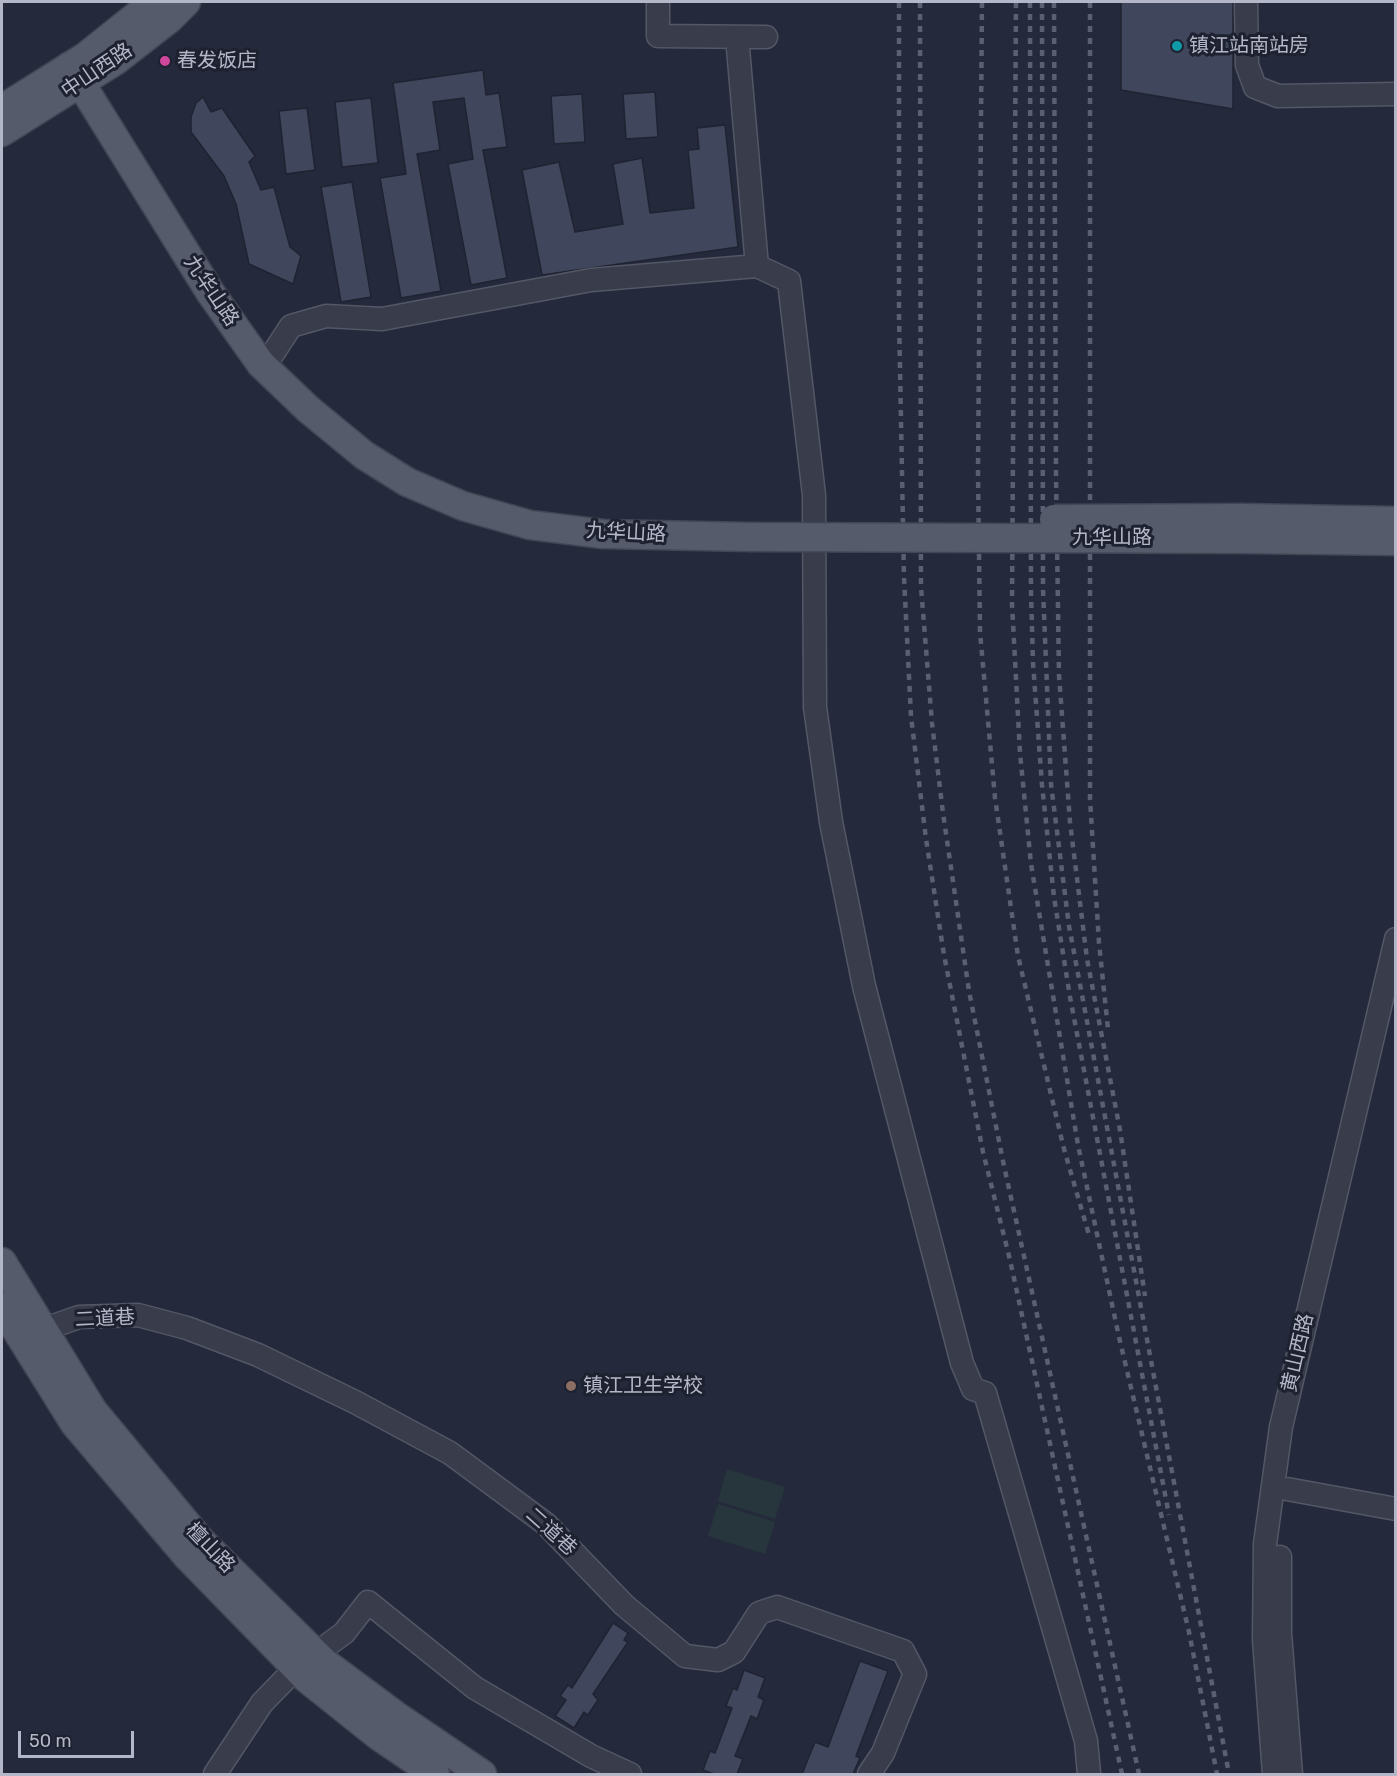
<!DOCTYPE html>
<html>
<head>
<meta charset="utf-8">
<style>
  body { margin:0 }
  #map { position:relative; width:1397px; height:1776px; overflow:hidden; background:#242a3b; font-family:Rubik,sans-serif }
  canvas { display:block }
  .frame { position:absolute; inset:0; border:3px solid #b3b7c7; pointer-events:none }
  .scale { position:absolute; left:18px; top:1731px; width:116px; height:27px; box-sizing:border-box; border:3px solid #b3b7c7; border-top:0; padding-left:8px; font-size:18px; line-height:21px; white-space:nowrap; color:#b3b7c7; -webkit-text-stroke:4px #1d2130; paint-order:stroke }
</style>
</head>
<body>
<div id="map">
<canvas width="1397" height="1776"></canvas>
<div class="frame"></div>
<div class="scale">50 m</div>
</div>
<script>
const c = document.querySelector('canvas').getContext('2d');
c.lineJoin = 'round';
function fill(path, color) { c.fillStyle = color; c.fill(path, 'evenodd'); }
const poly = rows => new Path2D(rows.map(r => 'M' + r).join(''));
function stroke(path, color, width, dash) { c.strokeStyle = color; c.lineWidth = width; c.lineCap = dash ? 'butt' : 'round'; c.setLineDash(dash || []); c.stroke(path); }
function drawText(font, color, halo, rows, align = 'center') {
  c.font = font + ' Rubik,"Noto Sans SC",sans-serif'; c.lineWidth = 6; c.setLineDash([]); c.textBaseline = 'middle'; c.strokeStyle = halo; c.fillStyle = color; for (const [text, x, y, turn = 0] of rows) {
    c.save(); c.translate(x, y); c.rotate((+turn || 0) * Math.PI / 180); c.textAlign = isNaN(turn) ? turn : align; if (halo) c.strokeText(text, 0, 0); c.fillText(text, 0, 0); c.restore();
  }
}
const green = poly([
  [727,1469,785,1487,775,1519,718,1501],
  [718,1504,775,1522,765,1554,708,1536]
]);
const building = poly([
  [1121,2,1233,2,1233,109,1121,90,1121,2],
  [483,70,486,95,499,93,507,147,483,150,507,278,471,285,448,164,473,159,464,98,433,102,440,150,417,154,441,291,401,298,380,178,406,174,393,83,483,70],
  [655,92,658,137,626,139,623,94,655,92],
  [582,94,585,142,554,144,551,96,582,94],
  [203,97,211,112,222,108,255,156,249,162,261,190,274,187,290,247,301,256,293,284,249,264,236,204,224,176,191,132,191,117,196,103,203,97],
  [371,98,378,163,342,167,335,102,371,98],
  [307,108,315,170,286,174,279,111,307,108],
  [725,125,738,247,542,275,522,170,559,162,575,232,623,224,613,164,642,158,650,213,694,208,688,150,699,149,697,128,725,125],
  [352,182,371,297,341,302,321,187,352,182],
  [613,1623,628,1633,624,1640,628,1642,593,1694,598,1700,588,1715,584,1712,574,1728,555,1716,566,1700,560,1696,568,1685,572,1688,613,1623],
  [860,1661,888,1671,856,1756,860,1758,853,1774,802,1774,815,1742,828,1747,860,1661],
  [744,1670,765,1678,758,1697,764,1700,757,1719,751,1716,735,1756,743,1759,737,1774,714,1774,703,1770,710,1751,715,1753,732,1708,726,1706,733,1688,737,1690,744,1670]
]);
const minor = poly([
  [658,2,658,36,766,37],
  [1246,2,1247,65,1255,87,1278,96,1396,94],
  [737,37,757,266],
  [272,355,291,326,326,316,382,319,591,280,757,266,789,281,814,495,815,707,831,822,864,986,962,1363,973,1389,985,1393,1086,1741,1089,1774],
  [42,1330,79,1317,138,1315,187,1328,258,1355,355,1402,450,1453,546,1524,624,1605,685,1656,718,1660,734,1652,759,1613,777,1607,903,1651,915,1674,883,1753,869,1774],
  [1287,1489,1396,1509],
  [1280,1557,1280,1633,1291,1774],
  [215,1774,262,1703,296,1668,344,1633,368,1602,475,1688,591,1756,630,1774],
  [1274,1774,1264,1639,1265,1544,1281,1427,1396,939]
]);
const major = poly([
  [70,66,210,292,261,364,308,409,364,455,407,482,463,506,530,525,603,534,750,537],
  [7,106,85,57,154,2],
  [2,132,115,61,169,19,186,2],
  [1243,518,1396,521],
  [1245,539,1396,541],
  [2,1262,93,1411,200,1540,325,1663,395,1715,482,1774],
  [2,1307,75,1424,187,1556,306,1678,380,1737,435,1774]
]);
const rail = poly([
  [899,2,899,315,904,578,911,716,926,839,944,955,983,1152,1010,1260,1122,1774],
  [920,2,921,587,932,723,943,813,969,991,1004,1166,1139,1774],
  [982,2,978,471,980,632,995,798,1018,956,1064,1149,1089,1235],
  [1016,2,1012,604,1020,753,1031,864,1078,1145,1119,1337,1189,1632,1217,1774],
  [1030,2,1031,592,1033,663,1042,785,1054,897,1070,997,1169,1515],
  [1042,2,1043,589,1051,784,1069,926,1229,1774],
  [1054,2,1056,474,1059,675,1070,822,1087,959,1120,1130,1145,1296],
  [1090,2,1090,799,1099,943,1108,1029]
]);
const majorBridge = poly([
  [1054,519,1243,518],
  [750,537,1245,539]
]);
const markers = [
  [1177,46,6,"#0f9aa8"],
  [165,61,6,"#d1479c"],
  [571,1386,6,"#8d6e63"]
];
const poiNames = [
  ["镇江站南站房",1189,46],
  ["春发饭店",177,61],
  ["镇江卫生学校",583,1386]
];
const streetNames = [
  ["中山西路",97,71,-34],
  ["九华山路",211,291,56],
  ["九华山路",626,533,3],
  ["九华山路",1112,538],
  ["二道巷",105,1319,-3],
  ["黄山西路",1298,1353,-77],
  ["二道巷",551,1532,42],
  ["檀山路",210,1548,46]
];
fill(green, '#26363c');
fill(building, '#40465b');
stroke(building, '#1f2332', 1.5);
stroke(minor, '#535766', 25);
stroke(major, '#414554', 31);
stroke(minor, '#383c4b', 22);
stroke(major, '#565b6b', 28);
stroke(rail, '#5a6072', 4.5, [6, 6]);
stroke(majorBridge, '#414554', 31, []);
stroke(majorBridge, '#565b6b', 28);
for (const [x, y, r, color] of markers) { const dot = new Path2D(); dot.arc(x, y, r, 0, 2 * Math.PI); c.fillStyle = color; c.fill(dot); stroke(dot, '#1d2130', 2); }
drawText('20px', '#b3b7c7', '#1d2130', poiNames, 'left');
drawText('20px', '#b3b7c7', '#1d2130', streetNames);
</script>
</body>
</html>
